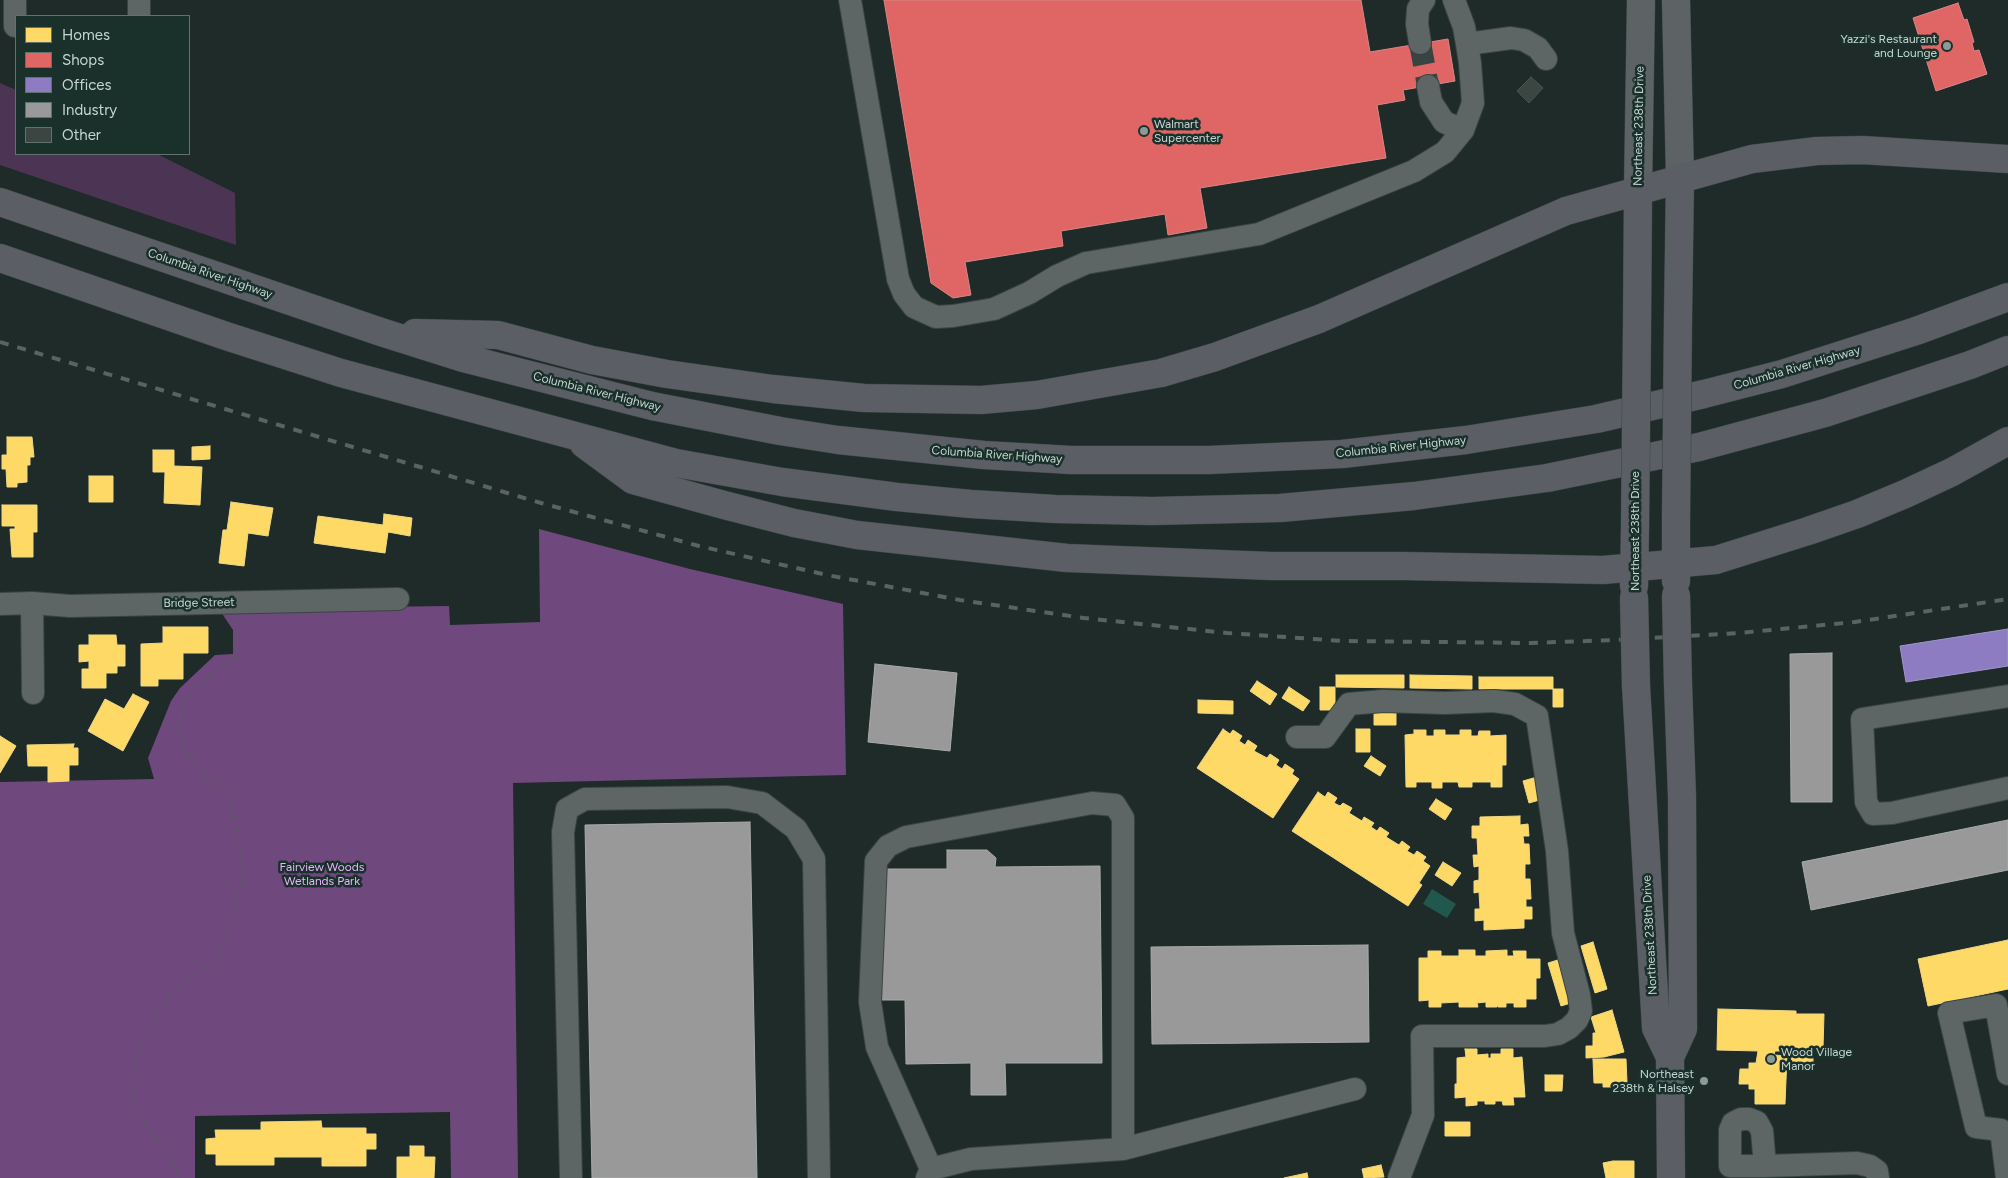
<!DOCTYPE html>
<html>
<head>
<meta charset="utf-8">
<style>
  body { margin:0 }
  #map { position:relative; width:2008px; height:1178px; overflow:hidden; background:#1e2b28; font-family:Figtree,sans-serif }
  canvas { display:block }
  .legend { position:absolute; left:15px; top:15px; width:175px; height:140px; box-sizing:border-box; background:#19302b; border:1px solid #5f726d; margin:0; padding:6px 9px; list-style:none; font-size:15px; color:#c7d5d1 }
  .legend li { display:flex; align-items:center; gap:10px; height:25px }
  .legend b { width:25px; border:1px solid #5f726d }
</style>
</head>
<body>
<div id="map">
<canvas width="2008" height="1178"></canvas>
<ul class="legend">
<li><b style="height:14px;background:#ffd966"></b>Homes</li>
<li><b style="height:14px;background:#e06666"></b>Shops</li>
<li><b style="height:14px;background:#8e7cc3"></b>Offices</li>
<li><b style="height:14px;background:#999"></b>Industry</li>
<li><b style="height:14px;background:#3b4643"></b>Other</li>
</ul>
</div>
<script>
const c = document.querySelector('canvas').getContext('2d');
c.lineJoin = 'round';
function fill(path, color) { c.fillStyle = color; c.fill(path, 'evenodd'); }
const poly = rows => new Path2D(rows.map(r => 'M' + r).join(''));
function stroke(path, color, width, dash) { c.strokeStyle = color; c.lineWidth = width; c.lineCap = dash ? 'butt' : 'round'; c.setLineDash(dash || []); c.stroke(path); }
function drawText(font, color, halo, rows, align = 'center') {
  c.font = font + ' Figtree,sans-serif'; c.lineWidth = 5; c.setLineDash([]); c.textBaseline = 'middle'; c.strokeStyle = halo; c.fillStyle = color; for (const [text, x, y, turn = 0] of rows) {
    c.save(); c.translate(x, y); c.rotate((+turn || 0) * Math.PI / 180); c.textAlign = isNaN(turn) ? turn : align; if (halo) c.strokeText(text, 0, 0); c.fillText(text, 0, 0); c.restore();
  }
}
const green = poly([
  [0,83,16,90,16,154,157,154,235,193,236,245,0,165]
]);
const forest = poly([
  [539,529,690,569,843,604,846,775,513,783,518,1178,451,1178,450,1112,195,1116,195,1178,0,1178,0,782,154,779,148,758,171,701,180,688,215,655,233,654,233,630,219,609,449,606,450,625,540,622]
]);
const water = poly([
  [1432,889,1456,904,1447,918,1423,904]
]);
const homes = poly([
  [7,437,32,437,34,457,30,457,30,465,27,465,27,482,17,483,17,487,7,487,6,469,2,469,2,455,7,455,7,437],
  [210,446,210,459,192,460,192,447,210,446],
  [153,450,174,450,174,466,202,467,200,505,164,503,165,472,153,472,153,450],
  [89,476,113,476,113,502,89,502,89,476],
  [231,502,273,508,268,536,248,533,244,566,219,563,223,530,227,530,231,502],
  [2,505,37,505,37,532,33,532,33,557,12,557,10,529,15,529,15,526,2,526,2,505],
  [384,514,412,518,410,536,388,532,385,553,314,543,318,516,383,525,384,514],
  [163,627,208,627,208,653,183,653,183,679,158,679,158,686,141,686,141,644,163,643,163,627],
  [89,635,116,635,117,645,125,645,125,666,117,666,117,673,106,673,106,688,82,688,82,669,89,669,89,661,79,662,79,645,89,645,89,635],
  [1336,675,1404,675,1404,688,1336,687,1336,675],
  [1410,675,1472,676,1472,689,1410,688,1410,675],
  [1479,677,1553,677,1553,689,1479,689,1479,677],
  [1257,681,1277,694,1270,705,1250,691,1257,681],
  [1289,687,1310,701,1303,711,1282,698,1289,687],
  [1320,687,1335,687,1335,710,1320,710,1320,687],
  [1553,689,1563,689,1563,707,1553,707,1553,689],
  [133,694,149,702,123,751,88,731,105,699,124,709,133,694],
  [1198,700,1233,701,1233,714,1198,713,1198,700],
  [1374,710,1396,710,1396,725,1374,725,1374,710],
  [1223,729,1230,734,1233,730,1242,736,1239,741,1245,745,1248,740,1257,746,1254,751,1267,758,1270,754,1279,760,1276,765,1282,769,1285,764,1294,770,1292,774,1299,779,1273,818,1197,768,1223,729],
  [1356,729,1370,729,1370,752,1356,752,1356,729],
  [1414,730,1426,730,1426,736,1434,736,1434,730,1445,730,1445,735,1460,735,1460,730,1471,730,1471,736,1478,736,1479,731,1490,731,1490,736,1506,735,1506,765,1502,765,1502,787,1491,787,1491,782,1472,782,1472,787,1459,787,1458,782,1442,782,1442,788,1432,788,1432,782,1416,782,1416,787,1406,787,1405,735,1414,734,1414,730],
  [0,736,16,746,0,773,0,736],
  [74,744,73,748,78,748,78,765,69,765,69,781,48,782,48,766,28,766,27,745,74,744],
  [1371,756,1386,766,1380,776,1364,766,1371,756],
  [1537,777,1543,799,1529,803,1523,781,1537,777],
  [1318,792,1325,797,1328,792,1337,798,1334,803,1340,806,1343,803,1352,808,1349,813,1362,821,1364,817,1374,823,1371,827,1377,831,1380,827,1389,833,1386,837,1399,845,1402,841,1410,847,1407,851,1414,855,1417,851,1426,857,1423,861,1430,866,1419,883,1422,885,1408,906,1292,831,1318,792],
  [1436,799,1452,809,1445,820,1429,809,1436,799],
  [1520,816,1520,825,1528,824,1529,836,1523,836,1524,844,1529,844,1530,864,1525,864,1525,879,1530,879,1531,899,1526,899,1526,907,1532,907,1532,919,1524,919,1524,928,1484,930,1484,920,1475,921,1475,909,1480,909,1479,892,1474,893,1474,881,1479,880,1479,866,1474,867,1473,855,1478,855,1477,838,1472,838,1472,826,1480,826,1480,817,1520,816],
  [1443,862,1461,873,1452,886,1435,875,1443,862],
  [2008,940,2008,989,1928,1006,1918,959,2008,940],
  [1593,942,1607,989,1595,993,1581,946,1593,942],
  [1459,950,1475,950,1475,956,1486,956,1486,951,1507,950,1507,956,1514,956,1513,951,1526,951,1526,959,1540,959,1540,978,1536,978,1536,999,1526,999,1526,1007,1514,1007,1514,1003,1506,1003,1506,1007,1498,1007,1498,1003,1497,1007,1486,1007,1486,1002,1477,1003,1478,1007,1459,1007,1459,1002,1441,1003,1441,1007,1429,1007,1429,1000,1419,1001,1419,958,1428,958,1428,951,1441,951,1441,956,1459,956,1459,950],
  [1561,959,1574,1002,1561,1006,1548,963,1561,959],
  [1718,1009,1796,1011,1796,1014,1824,1014,1823,1049,1795,1048,1794,1051,1775,1051,1774,1055,1787,1056,1785,1104,1755,1104,1755,1089,1749,1089,1749,1084,1739,1084,1740,1069,1749,1069,1749,1063,1756,1063,1758,1051,1717,1050,1718,1009],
  [1612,1010,1624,1052,1604,1057,1586,1058,1586,1046,1593,1046,1593,1033,1596,1033,1591,1017,1612,1010],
  [1465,1049,1477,1049,1477,1055,1488,1054,1488,1058,1491,1058,1491,1054,1501,1054,1501,1049,1513,1049,1513,1058,1522,1057,1525,1097,1513,1097,1514,1105,1503,1105,1502,1101,1495,1101,1495,1104,1485,1104,1485,1101,1477,1101,1477,1105,1466,1106,1466,1097,1455,1098,1455,1084,1457,1084,1457,1058,1466,1057,1465,1049],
  [1791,1053,1813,1053,1813,1069,1792,1069,1791,1053],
  [1593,1059,1626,1059,1627,1082,1614,1083,1614,1087,1603,1087,1603,1083,1594,1083,1593,1059],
  [1545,1075,1563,1075,1562,1091,1545,1091,1545,1075],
  [321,1121,322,1128,366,1128,366,1134,376,1134,376,1149,366,1149,366,1166,322,1166,322,1157,274,1157,274,1165,216,1165,216,1154,206,1154,206,1139,216,1138,215,1130,261,1130,261,1122,321,1121],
  [1445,1122,1470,1122,1470,1136,1445,1136,1445,1122],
  [410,1146,424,1146,424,1157,435,1157,434,1178,397,1178,397,1157,410,1157,410,1146],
  [1613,1161,1634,1161,1634,1178,1606,1178,1603,1163,1613,1161],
  [1381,1165,1384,1177,1364,1178,1362,1169,1381,1165],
  [1307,1173,1308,1178,1284,1178,1307,1173]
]);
const shops = poly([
  [884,0,1361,0,1370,52,1448,39,1455,81,1403,90,1405,100,1377,105,1386,158,1200,188,1207,228,1168,235,1165,214,1061,231,1063,246,965,262,971,295,953,298,931,283,884,0],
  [1958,3,1964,20,1967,19,1974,42,1972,43,1974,51,1979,50,1987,74,1936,91,1913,18,1958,3]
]);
const offices = poly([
  [2008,629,2008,666,1906,682,1900,646,2008,629]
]);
const industry = poly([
  [1832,653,1832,802,1791,802,1790,654,1832,653],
  [875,664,957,673,950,751,868,742,875,664],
  [2008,820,2008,870,1811,910,1802,862,2008,820],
  [750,822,757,1178,592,1178,585,825,750,822],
  [947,850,987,850,996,858,995,867,1100,866,1102,1063,1005,1063,1006,1095,971,1095,971,1063,906,1064,905,1000,881,1000,879,869,947,869,947,850],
  [1368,945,1369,1042,1152,1044,1151,947,1368,945]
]);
const building = poly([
  [1531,77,1543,88,1529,103,1517,91,1531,77]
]);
const minorTunnel = poly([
  [1420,43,1428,86]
]);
const path = poly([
  [184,1178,180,1175,132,1100,136,1056,171,991,218,956,243,880,237,825,223,790,206,776,189,754,180,736,181,706,185,699,201,680,236,660,237,631,231,621]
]);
const minor = poly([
  [15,0,15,26],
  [139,0,139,16],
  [850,0,898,279,904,294,914,307,936,317,953,316,994,309,1029,293,1057,276,1086,263,1259,234,1414,171,1445,152,1463,130,1473,103,1470,63,1467,44,1464,27,1454,0],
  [1420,43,1417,24,1418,9,1424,0],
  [1467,44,1511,38,1524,40,1538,48,1546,59],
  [1428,86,1431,102,1444,122,1463,130],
  [32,603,33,693],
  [0,604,32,603,70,606,398,599],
  [2008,696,1862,719,1866,802,1873,814,1892,813,2008,788],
  [1297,737,1325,737,1349,704,1383,701,1445,703,1494,701,1515,704,1537,716,1557,851,1563,933,1579,995,1581,1011,1577,1020,1569,1028,1558,1034,1545,1036,1422,1036,1423,1115,1399,1178],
  [2001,1130,1976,1127,1949,1013,1996,1005,2008,1074],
  [2001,1130,2007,1178],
  [1765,1166,1762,1131,1757,1122,1749,1119,1741,1119,1733,1123,1730,1130,1730,1166,1765,1166,1857,1163,1870,1166,1877,1171,1878,1178],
  [931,1169,877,1047,870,1002,876,861,888,846,906,837,1092,803,1115,805,1123,818,1123,1149],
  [571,1178,563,832,567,809,585,799,727,797,762,803,796,829,814,859,819,1178],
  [927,1178,931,1169,971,1159,1123,1149,1355,1089]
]);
const major = poly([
  [1676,0,1680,178],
  [1638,189,1641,0]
]);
const highway = poly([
  [0,202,381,332,463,358,652,406,780,431,838,440,984,455,1071,460,1209,460,1342,454,1466,440,1596,419,1704,394,1782,374,1916,331,2008,297],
  [0,258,226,336,341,373,676,463,782,482,897,497,971,504,1055,509,1152,511,1280,508,1414,496,1547,478,1699,447,1825,413,1970,365,2008,350],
  [1678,319,1680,178],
  [1637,329,1638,189],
  [415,333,498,335,592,360,667,374,773,389,864,398,981,400,1037,395,1161,373,1215,357,1319,319,1566,211,1752,159,1817,151,1862,150,2008,159],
  [584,444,633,480,724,505,794,523,857,535,1067,558,1271,566,1404,566,1603,570,1716,560,1808,531,1857,514,1905,494,1952,472,2008,441],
  [1676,518,1676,581],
  [1634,586,1635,527],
  [1636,686,1656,1028,1670,1057],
  [1671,1178,1670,1057,1683,1029,1682,797,1678,684]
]);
const rail = poly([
  [0,342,541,503,699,546,827,575,960,600,1084,618,1227,633,1343,641,1531,643,1616,640,1739,633,1855,622,2008,599]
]);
const highwayBridge = poly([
  [1676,518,1678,319],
  [1635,527,1637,329],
  [1676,595,1678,684],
  [1634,597,1636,686]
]);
const markers = [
  [1947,46,5,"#8c9a96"],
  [1144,131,5,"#8c9a96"],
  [1771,1059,5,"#8c9a96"],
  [1704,1081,5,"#8c9a96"]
];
const poiNames = [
  ["Yazzi's Restaurant",1937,39],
  ["and Lounge",1937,53],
  ["Walmart",1154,124,"left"],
  ["Supercenter",1154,138,"left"],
  ["Wood Village",1781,1052,"left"],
  ["Manor",1781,1066,"left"],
  ["Northeast",1694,1074],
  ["238th & Halsey",1694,1088]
];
const streetNames = [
  ["Northeast 238th Drive",1639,126,-89],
  ["Columbia River Highway",210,274,19],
  ["Columbia River Highway",1797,368,-16],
  ["Columbia River Highway",597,392,14],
  ["Columbia River Highway",1401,447,-6],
  ["Columbia River Highway",997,455,4],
  ["Northeast 238th Drive",1635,531,-90],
  ["Bridge Street",199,603,-1],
  ["Northeast 238th Drive",1650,935,-93]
];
const parkNames = [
  ["Fairview Woods",322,867],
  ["Wetlands Park",322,881]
];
fill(green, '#4b3454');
fill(forest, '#6f487d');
fill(water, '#21584e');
fill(homes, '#ffd966');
stroke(homes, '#eed886', 1);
fill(shops, '#e06666');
stroke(shops, '#d88786', 1);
fill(offices, '#8e7cc3');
stroke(offices, '#9f97c7', 1);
fill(industry, '#999');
stroke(industry, '#a7abaa', 1);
fill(building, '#3b4643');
stroke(building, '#4a5552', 1);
stroke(minorTunnel, '#374441', 22, [22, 11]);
stroke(minor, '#3a4542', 24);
stroke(major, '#3a4542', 29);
stroke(highway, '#3a4542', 29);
stroke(path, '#57615e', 3, [1, 4]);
stroke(minor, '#5d6664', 22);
stroke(major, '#5d6265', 28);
stroke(highway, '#5b5e64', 28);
stroke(rail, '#5a6361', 4, [9, 9]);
stroke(highwayBridge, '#3a4542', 29, []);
stroke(highwayBridge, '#5b5e64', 28);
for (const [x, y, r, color] of markers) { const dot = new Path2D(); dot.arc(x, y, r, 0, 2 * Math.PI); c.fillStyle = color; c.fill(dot); stroke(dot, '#19302b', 2); }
drawText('12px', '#c7d5d1', '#19302b', poiNames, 'right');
drawText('12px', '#c7d5d1', '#19302b', streetNames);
drawText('12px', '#e9b4fa', '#19302b', parkNames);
</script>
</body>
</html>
